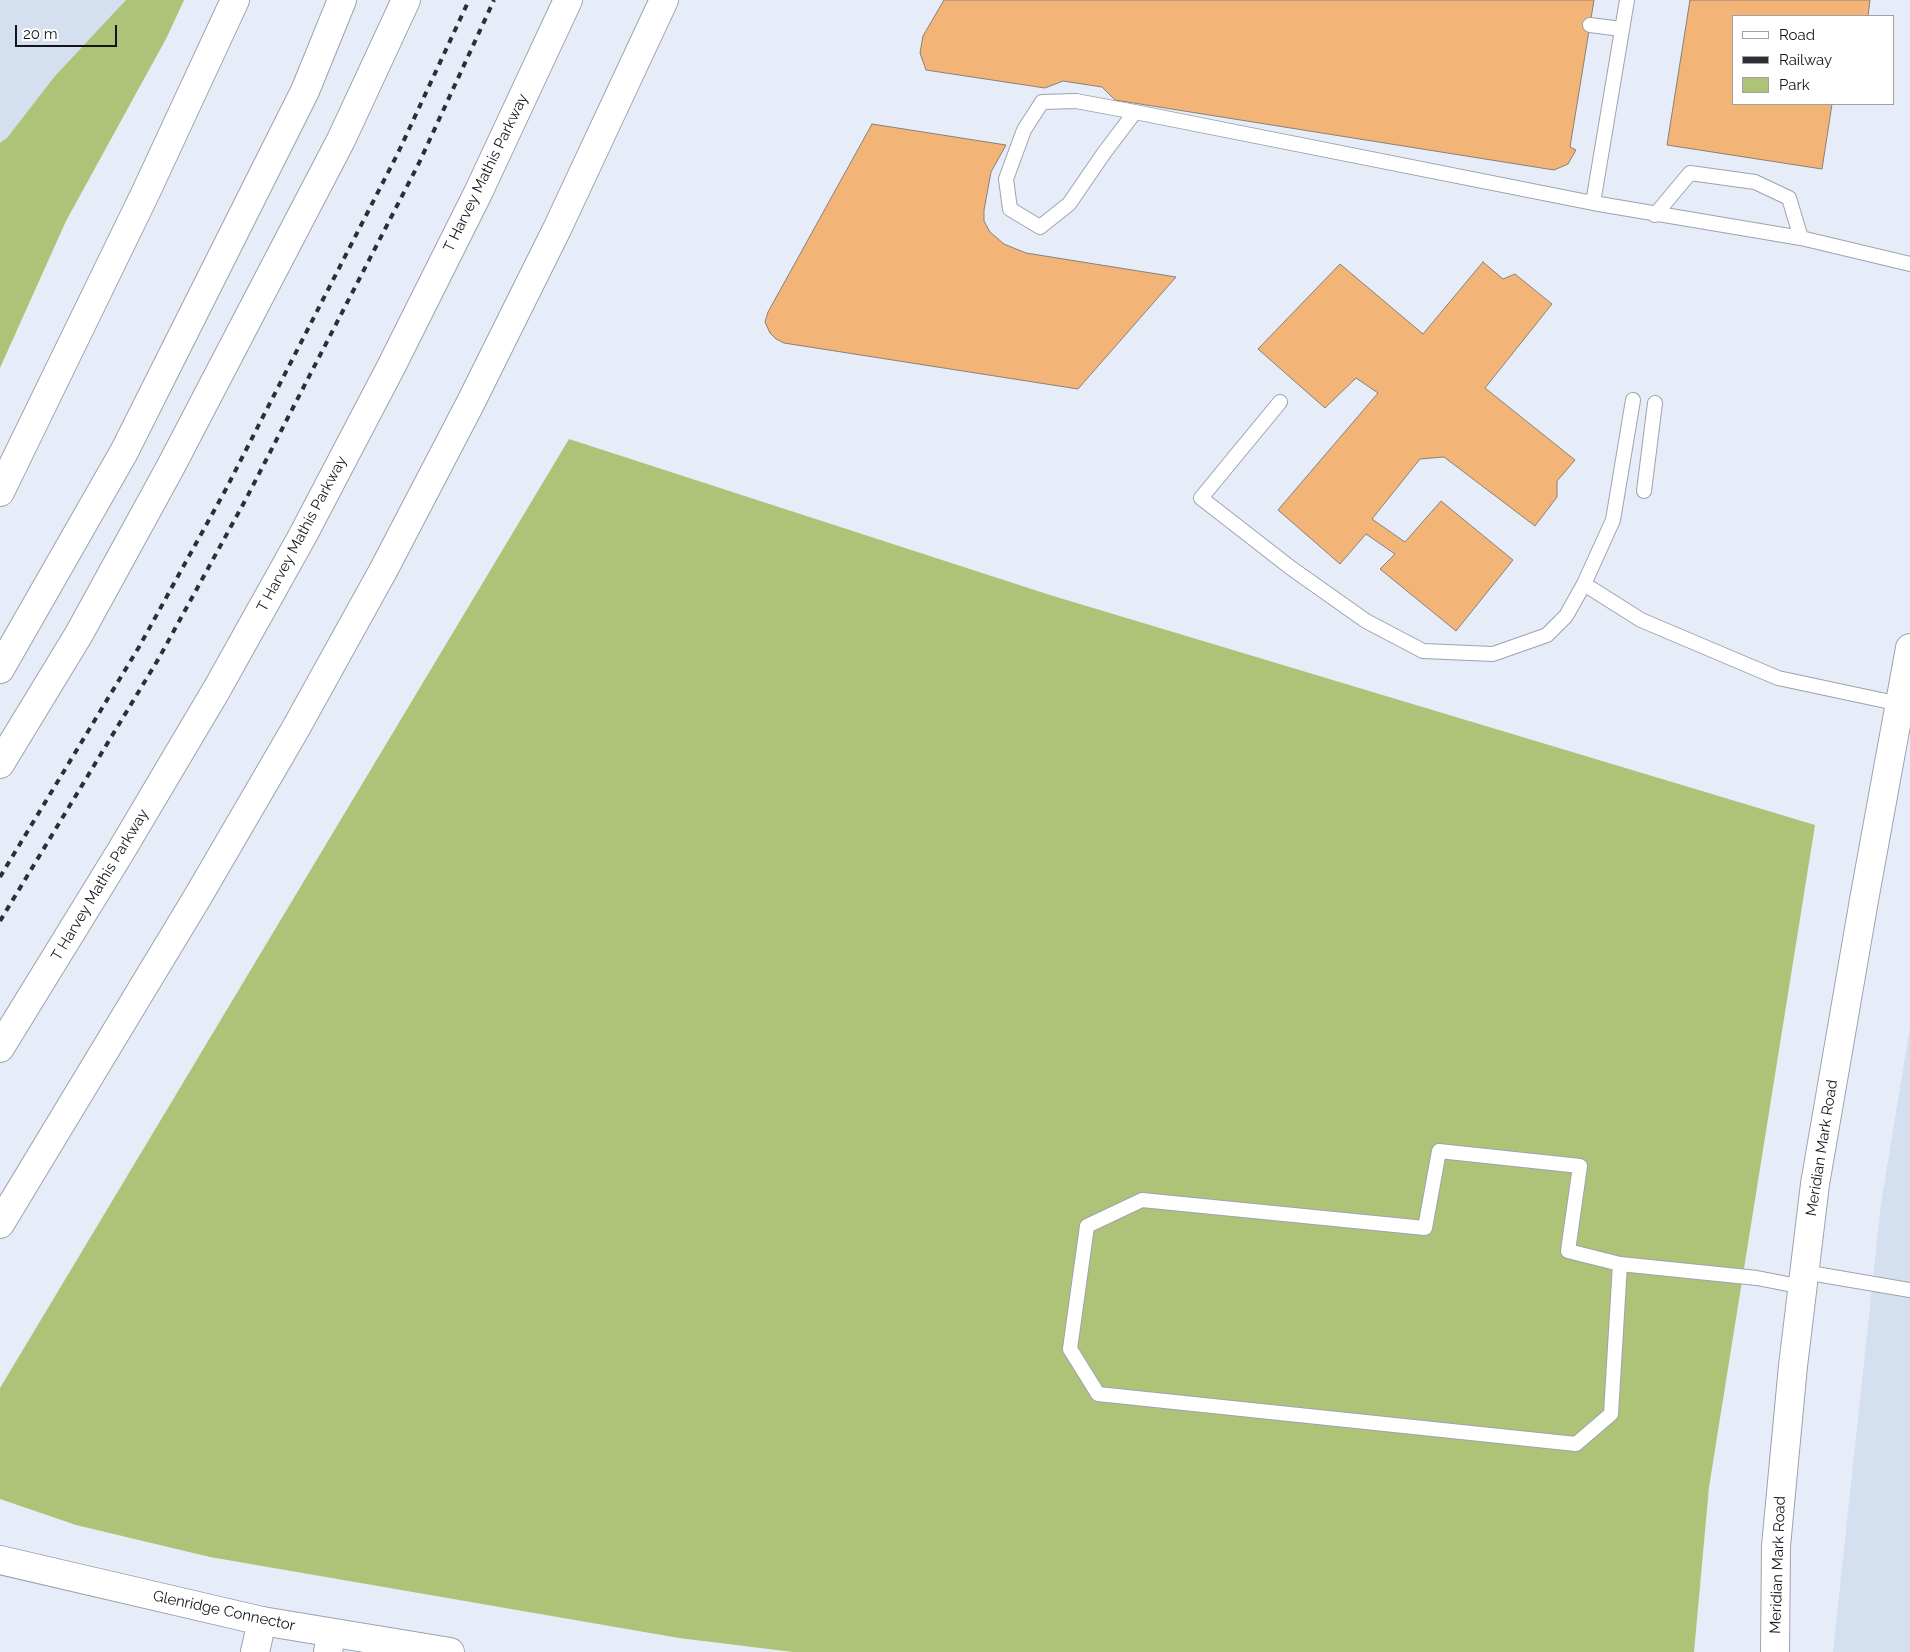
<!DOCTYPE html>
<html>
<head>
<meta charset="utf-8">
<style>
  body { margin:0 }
  #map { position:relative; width:1910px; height:1652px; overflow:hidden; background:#e6ecf8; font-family:Raleway,sans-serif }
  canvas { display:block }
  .legend { position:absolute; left:1732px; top:15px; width:162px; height:90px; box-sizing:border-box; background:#fff; border:1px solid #a1a1a3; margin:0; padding:6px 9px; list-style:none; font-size:15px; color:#131519 }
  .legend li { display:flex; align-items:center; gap:10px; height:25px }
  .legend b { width:25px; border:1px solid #a1a1a3 }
  .scale { position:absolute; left:15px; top:25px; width:102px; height:22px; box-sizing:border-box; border:2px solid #131519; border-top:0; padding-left:6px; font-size:15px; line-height:18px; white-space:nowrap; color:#131519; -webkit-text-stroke:4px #fff; paint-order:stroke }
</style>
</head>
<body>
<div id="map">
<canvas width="1910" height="1652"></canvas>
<ul class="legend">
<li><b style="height:6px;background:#fff"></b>Road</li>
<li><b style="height:6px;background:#2c2e33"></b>Railway</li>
<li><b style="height:14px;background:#afc378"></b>Park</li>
</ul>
<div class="scale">20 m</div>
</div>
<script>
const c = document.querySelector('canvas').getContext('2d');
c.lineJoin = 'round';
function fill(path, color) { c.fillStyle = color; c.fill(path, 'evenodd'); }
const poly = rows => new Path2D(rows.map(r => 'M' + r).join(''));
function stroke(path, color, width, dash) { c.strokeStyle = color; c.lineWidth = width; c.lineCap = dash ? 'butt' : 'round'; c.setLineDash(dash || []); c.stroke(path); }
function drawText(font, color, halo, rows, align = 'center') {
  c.font = font + ' Raleway,sans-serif'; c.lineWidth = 5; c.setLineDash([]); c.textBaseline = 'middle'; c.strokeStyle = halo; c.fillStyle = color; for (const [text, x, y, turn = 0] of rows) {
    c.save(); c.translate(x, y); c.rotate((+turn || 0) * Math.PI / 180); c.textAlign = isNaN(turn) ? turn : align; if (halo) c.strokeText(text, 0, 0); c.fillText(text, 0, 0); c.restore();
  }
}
const built = poly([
  [0,0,170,0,0,329],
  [1910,1027,1910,1652,1833,1652,1881,1204]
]);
const green = poly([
  [126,0,184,0,167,37,66,221,0,368,0,143,7,138,55,76],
  [569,439,1050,595,1815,825,1709,1487,1694,1652,793,1652,679,1638,210,1557,76,1525,0,1499,0,1388]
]);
const building = poly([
  [944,0,1594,0,1570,147,1576,150,1568,164,1554,170,1115,100,1102,87,1063,81,1045,88,926,70,920,53,923,36,944,0],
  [1690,0,1870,0,1868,16,1734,16,1734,104,1832,104,1822,169,1667,145,1690,0],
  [872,124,1006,145,991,172,984,210,984,221,990,232,1004,244,1026,253,1176,277,1078,389,784,343,776,339,770,333,765,322,768,312,872,124],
  [1483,262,1503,279,1515,274,1552,304,1485,388,1575,460,1557,481,1557,497,1535,526,1444,457,1420,459,1372,519,1405,542,1441,501,1513,560,1456,631,1380,569,1395,554,1366,534,1340,564,1278,510,1378,393,1356,378,1325,408,1258,349,1340,264,1423,334,1483,262]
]);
const lane = poly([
  [1590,25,1621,29],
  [1135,112,1104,153,1069,204,1040,227,1010,209,1006,179,1024,130,1042,102,1076,101,1135,112,1593,203,1801,238,1910,264],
  [1593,203,1627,0],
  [1655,215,1690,173,1755,182,1789,198,1801,238],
  [1280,402,1201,498,1291,568,1366,621,1423,651,1493,654,1547,635,1566,616,1584,584,1641,620,1778,678,1900,704],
  [1644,491,1655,403],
  [1584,584,1613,520,1633,400],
  [1620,1264,1568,1251,1580,1166,1439,1151,1425,1228,1142,1200,1087,1226,1070,1349,1098,1394,1576,1444,1611,1414,1620,1264,1757,1278,1803,1287],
  [1804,1272,1910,1290]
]);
const secondary = poly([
  [0,1560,262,1621,450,1652],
  [1775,1652,1776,1546,1793,1366,1815,1184,1864,900,1910,648]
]);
const highway = poly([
  [0,492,145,194,235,0],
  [0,669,124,452,305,91,342,0],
  [0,764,79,634,170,468,341,140,406,0],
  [0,1048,121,851,217,689,303,535,391,367,478,193,568,0],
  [0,1224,197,898,296,728,384,569,470,404,557,229,664,0],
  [255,1652,262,1621],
  [328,1652,331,1634]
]);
const rail = poly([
  [0,877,139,647,226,489,398,153,469,0],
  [0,921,159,658,246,499,419,163,494,0]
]);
const streetNames = [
  ["T Harvey Mathis Parkway",486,173,-64],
  ["T Harvey Mathis Parkway",302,534,-62],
  ["T Harvey Mathis Parkway",100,885,-59],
  ["Meridian Mark Road",1822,1148,-81],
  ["Meridian Mark Road",1778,1565,-88],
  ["Glenridge Connector",224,1611,12]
];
fill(built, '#d4dff0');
fill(green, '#afc378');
fill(building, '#f2b477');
stroke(building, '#898078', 1);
stroke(lane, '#9da3ad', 16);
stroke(secondary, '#9da3ad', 30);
stroke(highway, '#9da3ad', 30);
stroke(lane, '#fff', 14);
stroke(secondary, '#fff', 28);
stroke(highway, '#fff', 28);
stroke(rail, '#2c2e33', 4, [6, 6]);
drawText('15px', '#131519', '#fff', streetNames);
</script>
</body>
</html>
